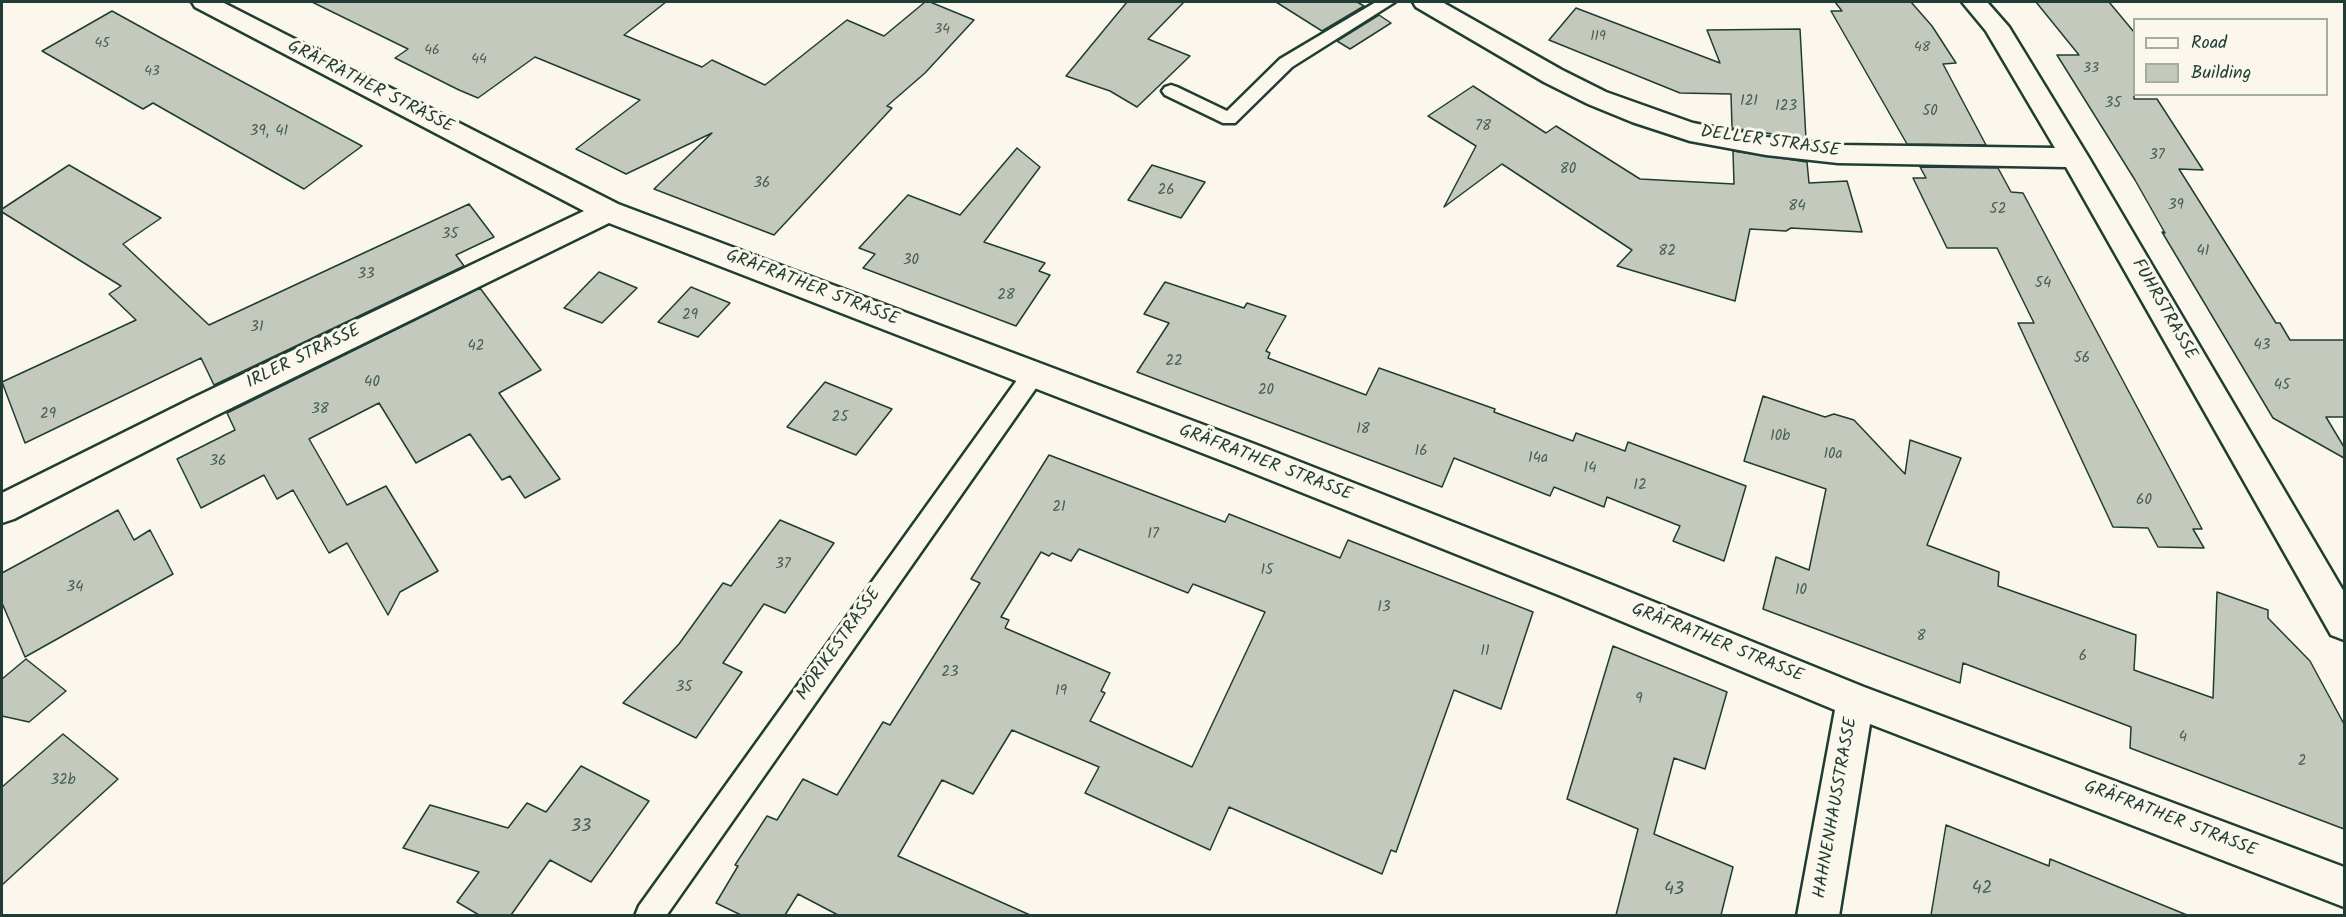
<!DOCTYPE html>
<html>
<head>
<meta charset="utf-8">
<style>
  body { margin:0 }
  #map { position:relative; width:2346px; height:917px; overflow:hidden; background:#fbf7ec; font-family:Kalam,sans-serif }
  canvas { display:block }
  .frame { position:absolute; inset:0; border:3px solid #1f3d34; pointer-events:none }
  .legend { position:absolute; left:2133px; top:18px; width:195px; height:78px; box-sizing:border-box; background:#fbf7ec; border:2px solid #a3ada2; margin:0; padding:8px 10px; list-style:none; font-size:18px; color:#1f3d34 }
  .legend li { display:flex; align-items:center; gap:12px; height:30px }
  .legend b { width:30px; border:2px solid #a3ada2 }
</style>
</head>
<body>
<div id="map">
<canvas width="2346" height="917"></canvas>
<div class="frame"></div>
<ul class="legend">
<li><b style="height:8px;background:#fbf7ec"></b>Road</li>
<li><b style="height:16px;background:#c4c9be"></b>Building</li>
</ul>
</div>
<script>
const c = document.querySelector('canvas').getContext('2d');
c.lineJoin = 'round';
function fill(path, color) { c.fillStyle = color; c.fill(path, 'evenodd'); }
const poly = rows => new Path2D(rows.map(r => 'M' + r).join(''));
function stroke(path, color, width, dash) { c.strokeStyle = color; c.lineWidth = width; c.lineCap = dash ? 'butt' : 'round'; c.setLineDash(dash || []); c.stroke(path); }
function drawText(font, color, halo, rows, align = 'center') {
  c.font = font + ' Kalam,sans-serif'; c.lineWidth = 6; c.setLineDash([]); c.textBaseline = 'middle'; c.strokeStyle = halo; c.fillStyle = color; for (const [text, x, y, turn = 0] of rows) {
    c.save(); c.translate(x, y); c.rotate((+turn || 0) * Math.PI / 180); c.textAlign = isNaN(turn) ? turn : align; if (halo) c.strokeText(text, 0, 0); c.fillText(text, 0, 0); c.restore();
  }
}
const building = poly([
  [312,2,666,2,624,35,702,67,712,60,765,85,847,20,884,36,925,2,930,2,974,20,925,73,887,106,892,108,774,235,654,189,712,133,626,174,576,149,640,100,535,57,478,98,459,90,395,58,408,49,312,2],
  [1127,2,1184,2,1148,39,1190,56,1137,107,1110,91,1066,76,1127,2],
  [1276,2,1357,2,1364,6,1322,31,1276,2],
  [1835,2,1911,2,1932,26,1956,63,1943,64,1986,145,1907,144,1831,11,1842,11,1835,2],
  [2036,2,2109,2,2134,32,2134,99,2157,99,2203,170,2179,169,2276,323,2280,323,2290,340,2344,340,2344,417,2326,417,2344,447,2344,458,2273,418,2162,232,2165,233,2135,180,2057,55,2079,55,2036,2],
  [1576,8,1720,63,1707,30,1800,29,1806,139,1732,128,1731,94,1680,93,1549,40,1576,8],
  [112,11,161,38,362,146,304,189,153,103,143,109,42,51,112,11],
  [1379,15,1391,23,1350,49,1337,41,1379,15],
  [1473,86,1546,133,1556,126,1640,179,1734,184,1733,151,1807,162,1809,183,1847,181,1862,232,1791,228,1786,231,1750,229,1735,301,1617,266,1632,250,1502,164,1444,207,1476,146,1428,116,1473,86],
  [1017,148,1040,167,984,242,1045,263,1039,271,1050,275,1016,326,863,268,875,254,859,248,908,195,960,215,1017,148],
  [69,165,161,218,123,244,209,325,469,204,494,237,456,255,464,266,214,385,201,358,25,443,2,382,136,320,109,294,121,286,2,212,2,209,69,165],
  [1152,165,1205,182,1181,218,1128,200,1152,165],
  [1920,167,1998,168,2011,192,2023,193,2202,529,2193,529,2204,548,2158,547,2148,528,2113,527,2018,323,2034,323,1997,248,1947,248,1913,178,1926,178,1920,167],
  [599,272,637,288,602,323,564,308,599,272],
  [1165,282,1244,308,1247,303,1286,316,1266,351,1270,353,1268,358,1366,395,1379,368,1495,409,1494,412,1573,441,1576,433,1625,451,1628,442,1746,486,1724,561,1673,541,1680,526,1607,497,1604,507,1554,487,1550,496,1454,458,1442,487,1137,372,1169,323,1144,314,1165,282],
  [691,287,730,303,698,337,658,322,691,287],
  [480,288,541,370,499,393,560,479,525,498,510,476,502,480,470,434,416,463,379,403,309,439,347,505,386,486,438,571,400,592,388,615,347,543,329,553,293,490,277,499,264,475,201,508,177,459,235,430,227,413,480,288],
  [825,382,892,409,856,455,787,427,825,382],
  [1763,396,1825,417,1834,414,1854,420,1905,474,1910,440,1961,458,1927,545,1999,572,1998,586,2136,635,2134,670,2213,698,2217,592,2268,610,2268,618,2310,661,2344,724,2344,829,2130,748,2131,727,1963,663,1960,683,1763,609,1776,557,1809,570,1826,489,1744,461,1763,396],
  [1049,455,1225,522,1229,514,1340,558,1348,540,1533,612,1501,709,1454,690,1396,852,1391,850,1382,874,1229,807,1210,850,1085,793,1099,767,1012,730,973,794,942,780,898,856,1030,915,838,915,798,894,785,915,741,915,716,903,738,866,735,865,767,816,777,820,803,779,837,795,883,722,890,725,980,583,971,579,1049,455],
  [1079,549,1188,593,1193,584,1265,612,1192,767,1090,721,1105,693,1101,691,1110,673,1005,628,1009,620,1001,617,1041,552,1049,556,1052,553,1071,561,1079,549],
  [118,510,134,540,150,530,173,574,25,657,2,603,2,573,118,510],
  [780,520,834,543,785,613,764,604,723,663,742,672,696,738,623,703,679,644,723,583,731,586,780,520],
  [1613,646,1727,692,1705,769,1674,758,1654,834,1733,867,1721,915,1616,915,1638,829,1567,799,1613,646],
  [26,659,66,691,29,722,2,716,2,679,26,659],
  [63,734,118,779,2,885,2,787,63,734],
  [581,766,649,801,591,882,550,860,511,915,479,915,457,902,479,872,403,848,430,805,508,828,527,803,546,812,581,766],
  [1946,825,2049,866,2050,859,2187,915,1931,915,1946,825]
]);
const lane = poly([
  [1376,2,1395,2,1292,67,1235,123,1223,123,1165,95,1162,91,1165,87,1171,85,1177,87,1227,111,1280,59,1376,2],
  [1033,367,1041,369,1044,375,1041,381,666,916,635,916,639,906,1025,369,1033,367]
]);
const street = poly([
  [192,2,222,2,618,204,1257,445,1585,574,1864,687,2344,867,2344,907,1870,724,1839,916,1797,916,1835,710,1561,596,1233,465,609,223,215,416,14,519,2,523,2,493,193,398,584,211,195,7,192,2],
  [1413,2,1442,2,1562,70,1606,92,1693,123,1766,137,1838,145,2055,148,1986,31,1962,2,1987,2,2009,27,2089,158,2344,592,2344,640,2331,635,2066,167,1838,163,1766,155,1690,141,1632,122,1588,104,1544,82,1416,7,1413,2]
]);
const farNumbernames = [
  ["34",942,31],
  ["119",1598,38],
  ["45",102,45],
  ["48",1922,49],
  ["46",432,52],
  ["44",479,61],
  ["33",2091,70],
  ["43",152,73]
];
const numberNames = [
  ["121",1749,102],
  ["35",2113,104],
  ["123",1786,107],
  ["50",1930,112],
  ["78",1483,127],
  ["39, 41",269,132],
  ["37",2157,156],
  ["80",1568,170],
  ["36",762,184],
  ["26",1166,191],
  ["39",2176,206],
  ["84",1797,207],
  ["52",1998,210],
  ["35",450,235],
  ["82",1667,252],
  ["41",2203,252],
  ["30",911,261],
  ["33",366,275],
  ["54",2043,284],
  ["28",1006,296],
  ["29",690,316],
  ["31",257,328],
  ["43",2262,346],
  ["42",476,347],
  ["56",2082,359],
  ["22",1174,362],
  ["40",372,383],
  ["45",2282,386],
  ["20",1266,391],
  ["38",320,410],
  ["29",48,415],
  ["25",840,418],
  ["18",1363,430],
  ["10b",1780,437],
  ["16",1421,452],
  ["10a",1833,455],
  ["14a",1538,459],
  ["36",218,462],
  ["14",1590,469],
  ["12",1640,486],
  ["60",2144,501],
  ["21",1059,508],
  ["17",1153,535],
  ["37",783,565],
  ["15",1267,571],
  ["34",75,588],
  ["10",1801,591],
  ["13",1384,608],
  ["8",1921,637],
  ["11",1485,652],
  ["6",2083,657],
  ["23",950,673],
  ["35",684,688],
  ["19",1061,692],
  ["9",1639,700],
  ["4",2183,738],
  ["2",2302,762],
  ["32b",63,781]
];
const streetNames = [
  ["GRÄFRATHER STRASSE",370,88,27],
  ["DELLER STRASSE",1770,143,8],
  ["GRÄFRATHER STRASSE",812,289,21],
  ["FUHRSTRASSE",2163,310,60],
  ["IRLER STRASSE",304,358,-26],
  ["GRÄFRATHER STRASSE",1265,464,21],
  ["GRÄFRATHER STRASSE",1717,644,22],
  ["MÖRIKESTRASSE",840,645,-55],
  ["HAHNENHAUSSTRASSE",1837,808,-80],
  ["GRÄFRATHER STRASSE",2170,820,21]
];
const nearNumbernames = [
  ["33",581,828],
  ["42",1982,890],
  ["43",1674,891]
];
fill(building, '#c4c9be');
stroke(building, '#1f3d34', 1.5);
stroke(lane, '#1f3d34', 5);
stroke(street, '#1f3d34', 5);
fill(lane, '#fbf7ec');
fill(street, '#fbf7ec');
drawText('14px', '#486056', null, farNumbernames);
drawText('15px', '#486056', null, numberNames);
drawText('18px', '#1f3d34', '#fbf7ec', streetNames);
drawText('18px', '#486056', null, nearNumbernames);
</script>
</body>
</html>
